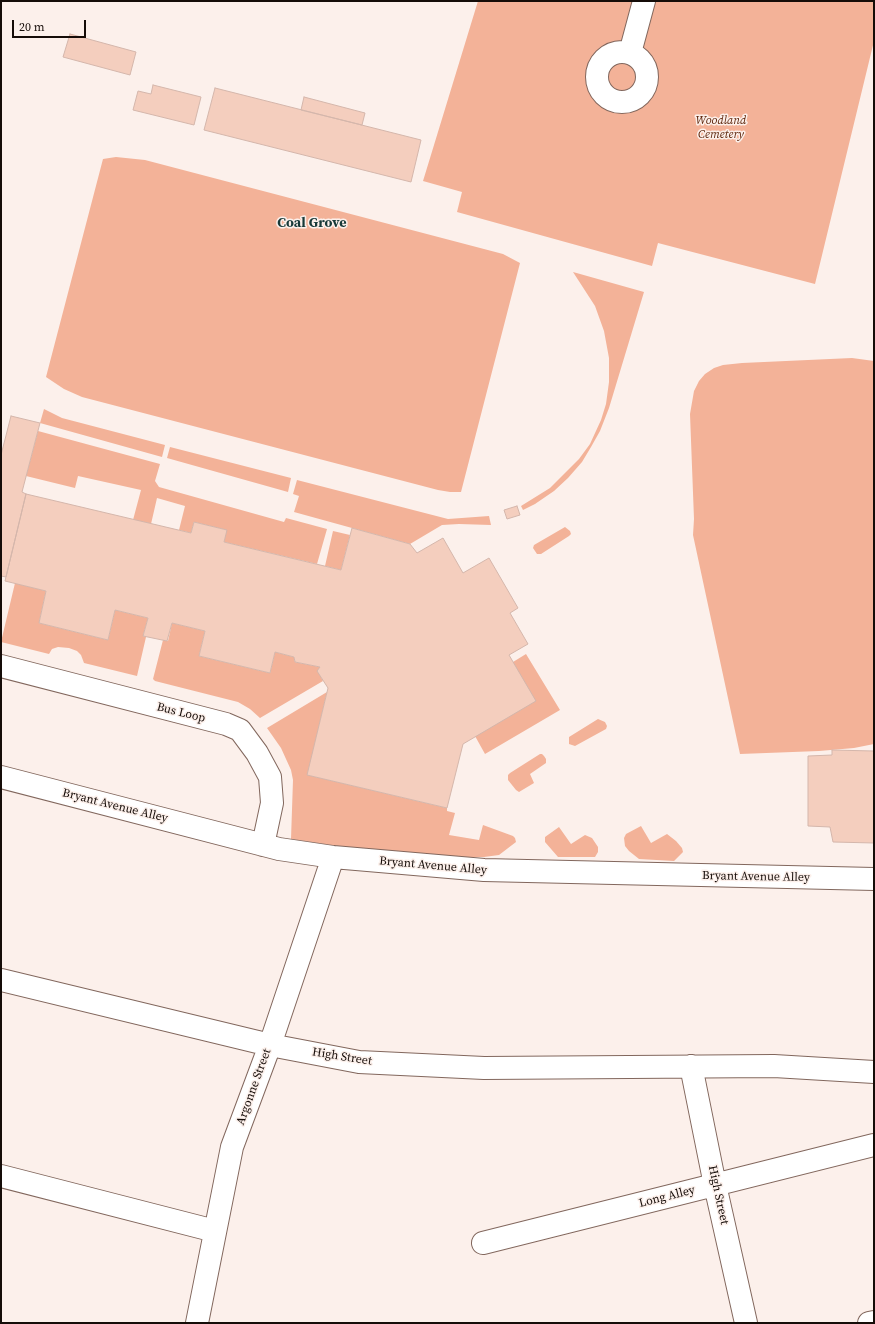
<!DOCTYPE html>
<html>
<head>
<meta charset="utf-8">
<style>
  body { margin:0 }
  #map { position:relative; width:875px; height:1324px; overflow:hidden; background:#fcf0eb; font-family:"Source Serif 4",serif }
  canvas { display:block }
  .frame { position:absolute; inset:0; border:2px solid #150c08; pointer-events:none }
  .scale { position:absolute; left:12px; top:20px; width:74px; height:18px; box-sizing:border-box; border:2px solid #150c08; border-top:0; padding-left:5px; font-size:12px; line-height:14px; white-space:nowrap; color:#150c08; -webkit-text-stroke:3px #fcf0eb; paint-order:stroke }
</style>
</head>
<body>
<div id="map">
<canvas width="875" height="1324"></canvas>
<div class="frame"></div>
<div class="scale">20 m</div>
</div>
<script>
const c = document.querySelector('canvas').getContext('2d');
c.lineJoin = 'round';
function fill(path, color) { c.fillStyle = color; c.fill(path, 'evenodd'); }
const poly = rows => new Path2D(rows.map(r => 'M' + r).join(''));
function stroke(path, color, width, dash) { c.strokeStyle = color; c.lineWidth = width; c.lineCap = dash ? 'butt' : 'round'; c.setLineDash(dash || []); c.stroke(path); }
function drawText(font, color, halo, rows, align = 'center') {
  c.font = font + ' "Source Serif 4",serif'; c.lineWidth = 3; c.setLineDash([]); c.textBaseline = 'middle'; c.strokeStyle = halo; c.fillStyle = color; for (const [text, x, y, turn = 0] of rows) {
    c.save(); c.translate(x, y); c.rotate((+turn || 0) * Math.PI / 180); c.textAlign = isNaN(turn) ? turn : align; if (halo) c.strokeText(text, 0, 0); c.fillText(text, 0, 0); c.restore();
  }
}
const green = poly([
  [478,1,874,1,874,41,815,284,658,243,652,266,457,212,462,192,423,181],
  [116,157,145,160,503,254,520,263,461,492,450,492,438,490,82,397,64,389,46,377,103,159],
  [573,272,644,292,609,408,600,431,591,447,582,462,568,478,554,491,535,504,523,510,521,506,550,488,579,459,590,444,601,420,606,404,609,382,609,358,604,331,595,306],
  [852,358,874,361,874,744,854,748,819,751,740,754,693,535,694,519,690,414,694,391,699,381,705,374,714,368,723,365,742,363],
  [44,409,62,418,165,445,162,457,40,423],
  [38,431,160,464,155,481,159,487,284,522,286,518,327,529,317,564,224,542,226,530,194,522,191,533,179,530,185,506,157,498,151,524,133,520,141,490,78,476,75,488,26,476],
  [170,447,291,478,288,492,167,458],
  [297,480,448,519,489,516,491,525,459,524,442,525,410,544,294,512,299,496,293,494],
  [565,527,570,531,571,534,569,536,541,554,537,554,533,548,534,545],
  [333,531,350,535,341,570,325,566],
  [15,583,46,591,39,623,108,640,115,610,148,618,143,636,146,637,137,676,84,663,81,655,77,651,69,648,58,647,52,649,49,654,1,642],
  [172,623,205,631,199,656,270,673,275,652,294,657,295,662,320,667,318,671,323,681,260,718,250,709,238,702,155,681,153,679,163,640,168,641],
  [526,654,560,710,485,754,475,736,513,662],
  [327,692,308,775,447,808,447,811,455,813,449,835,479,840,483,825,513,836,515,838,516,842,499,855,484,857,468,857,417,855,344,847,291,839,293,780,291,770,281,748,267,728],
  [598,719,605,722,607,726,606,729,575,746,569,744,569,737],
  [540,754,542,754,544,756,546,759,546,763,530,774,534,783,519,792,516,790,508,780,508,775,510,773],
  [641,826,651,843,667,834,676,841,682,848,683,852,674,861,639,859,629,851,625,846,624,838,626,834],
  [559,827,571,844,585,835,592,838,598,847,598,852,595,857,558,857,545,842,545,837]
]);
const building = poly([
  [70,34,136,52,130,75,63,57,70,34],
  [153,85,201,97,194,125,133,110,138,91,151,94,153,85],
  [215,88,421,140,411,182,204,130,215,88],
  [304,97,365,113,362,125,301,110,304,97],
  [11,416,40,423,22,492,26,494,6,577,1,576,1,455,11,416],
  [26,494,191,533,194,522,227,530,224,542,341,570,352,528,410,544,417,553,443,538,463,573,489,558,518,608,510,613,528,644,509,655,536,701,463,744,447,808,307,775,328,688,317,671,320,667,295,662,294,657,275,652,270,673,199,656,205,631,172,623,167,641,143,636,148,618,115,610,108,640,39,623,46,591,5,581,26,494],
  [517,506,520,515,507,519,504,510,517,506],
  [832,750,874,751,874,843,833,842,830,827,808,826,808,756,832,755,832,750]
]);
const minor = poly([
  '597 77a25 25 0 1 1 50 0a25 25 0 1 1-50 0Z',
  [630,53,644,1],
  [1,666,226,724,240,730,257,753,270,777,272,803,263,845],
  [1,777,279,849,333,857,484,870,874,879],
  [1,980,270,1045,359,1062,484,1068,774,1066,874,1072],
  [691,1066,715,1185,746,1323],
  [1,1176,215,1231],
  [483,1243,874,1145],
  [197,1323,232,1147,270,1045,333,857],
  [869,1323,874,1322]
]);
const parkNames = [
  ["Woodland",721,121],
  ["Cemetery",721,135]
];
const streetNames = [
  ["Bus Loop",181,713,14],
  ["Bryant Avenue Alley",115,806,14],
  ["Bryant Avenue Alley",433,866,5],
  ["Bryant Avenue Alley",756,877,1],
  ["High Street",342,1057,9],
  ["Argonne Street",254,1087,-70],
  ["High Street",718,1195,78],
  ["Long Alley",667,1197,-14]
];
const quarterNames = [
  ["Coal Grove",312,223]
];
fill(green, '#f3b298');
fill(building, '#f4cebe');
stroke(building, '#d4b6ab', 1);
stroke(minor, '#82675d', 24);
stroke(minor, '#fff', 22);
drawText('italic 12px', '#5f270d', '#fcf0eb', parkNames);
drawText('12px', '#150c08', '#fcf0eb', streetNames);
drawText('bold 14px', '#173938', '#fcf0eb', quarterNames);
</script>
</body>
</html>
